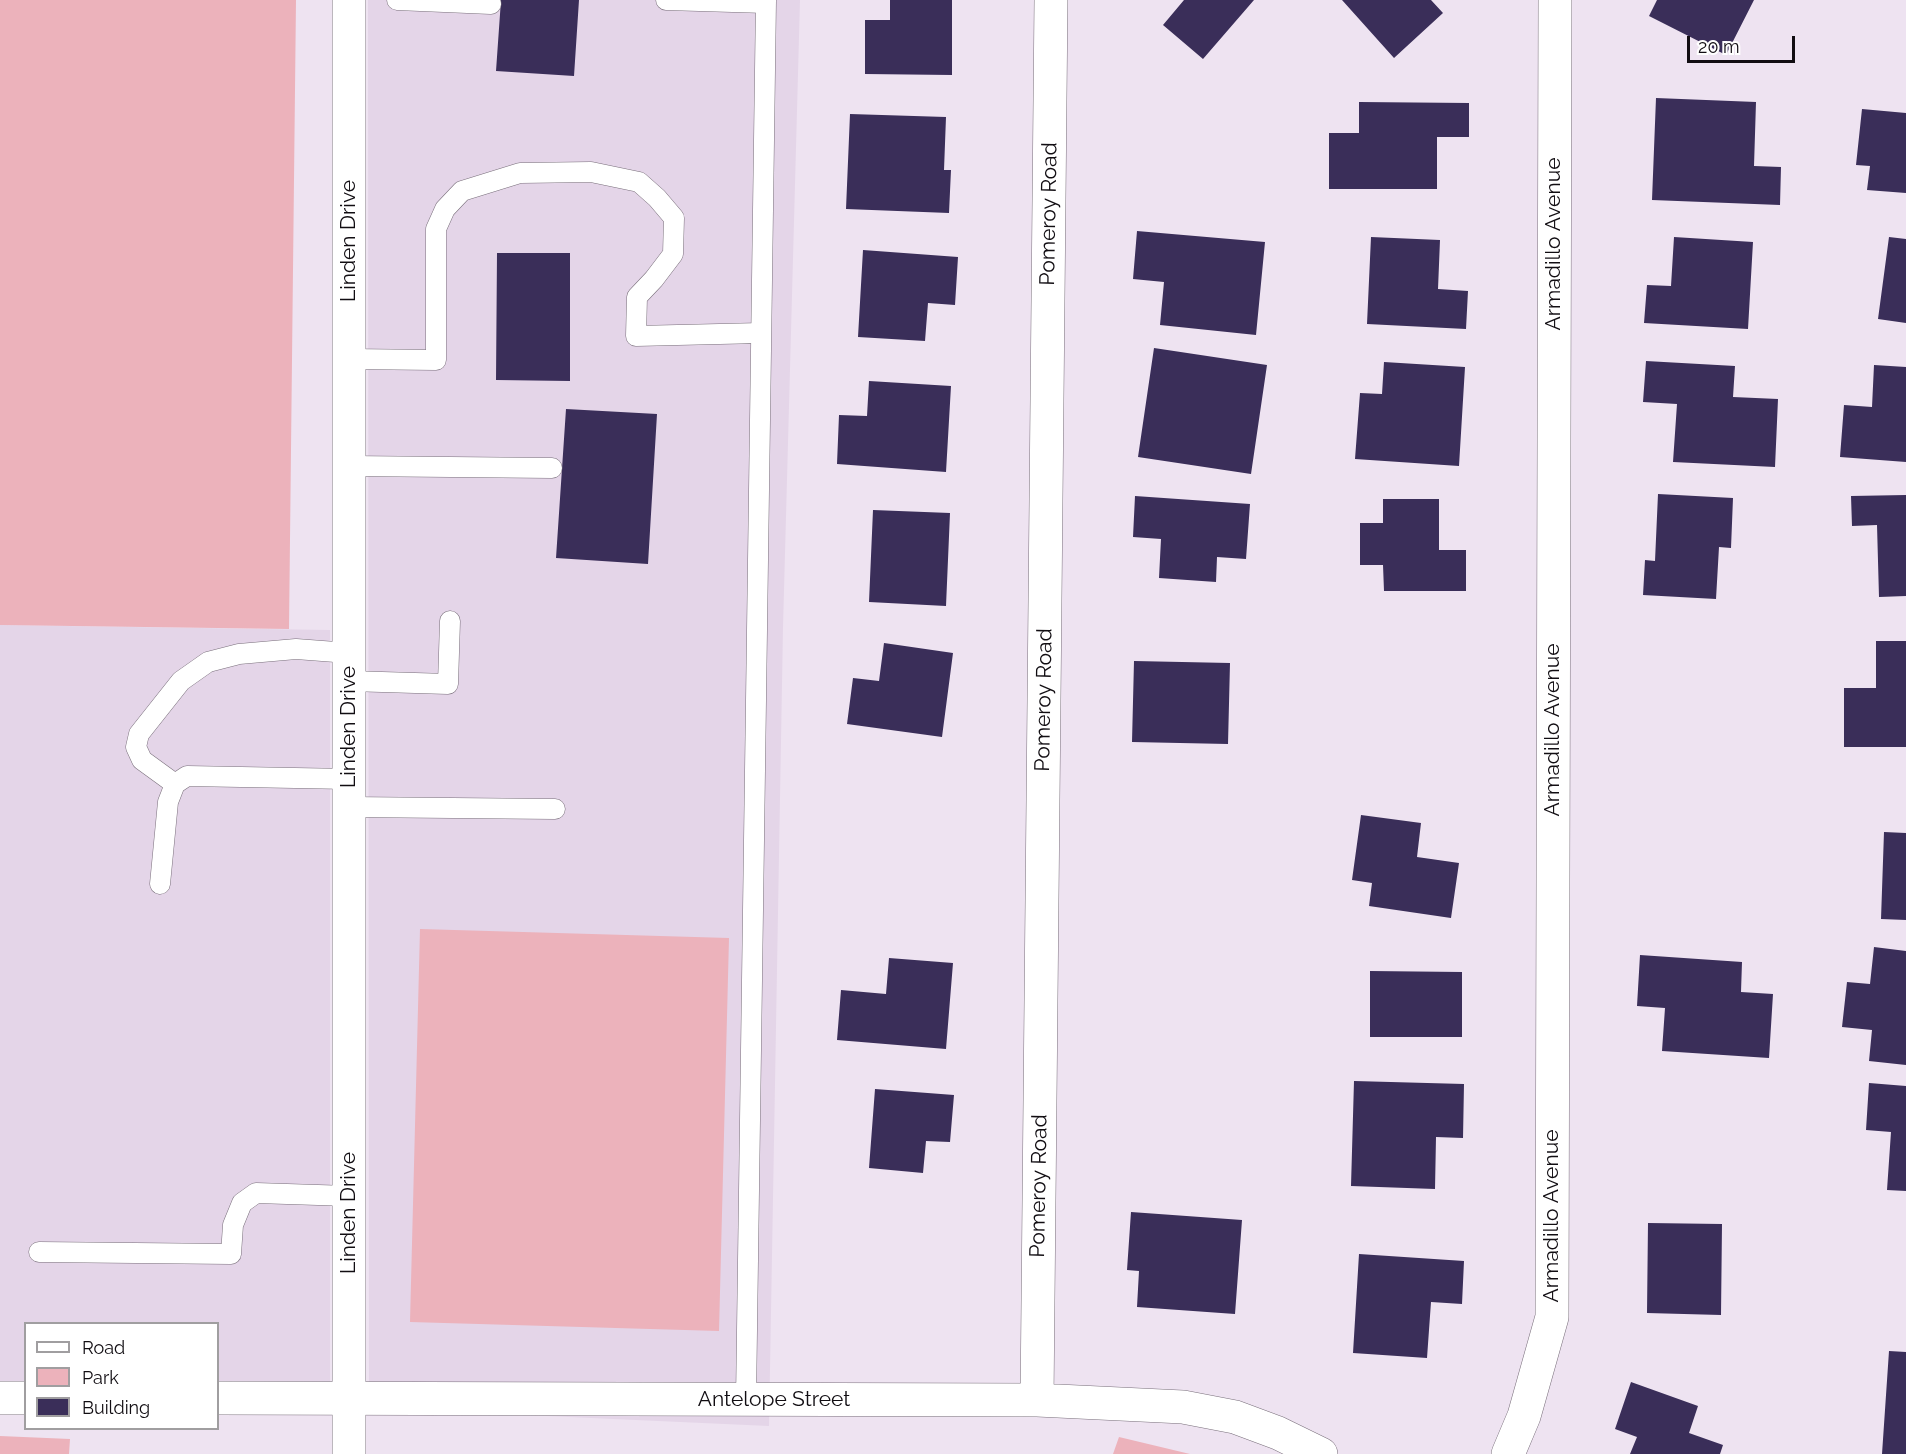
<!DOCTYPE html>
<html>
<head>
<meta charset="utf-8">
<style>
  body { margin:0 }
  #map { position:relative; width:1906px; height:1454px; overflow:hidden; background:#eee3f1; font-family:Raleway,sans-serif }
  canvas { display:block }
  .legend { position:absolute; left:24px; top:1322px; width:195px; height:108px; box-sizing:border-box; background:#fff; border:2px solid #a09ea0; margin:0; padding:8px 10px; list-style:none; font-size:18px; color:#110d12 }
  .legend li { display:flex; align-items:center; gap:12px; height:30px }
  .legend b { width:30px; border:2px solid #a09ea0 }
  .scale { position:absolute; left:1687px; top:36px; width:108px; height:27px; box-sizing:border-box; border:3px solid #110d12; border-top:0; padding-left:8px; font-size:18px; line-height:21px; white-space:nowrap; color:#110d12; -webkit-text-stroke:4px #fff; paint-order:stroke }
</style>
</head>
<body>
<div id="map">
<canvas width="1906" height="1454"></canvas>
<ul class="legend">
<li><b style="height:8px;background:#fff"></b>Road</li>
<li><b style="height:16px;background:#ecb2bb"></b>Park</li>
<li><b style="height:16px;background:#3a2e59"></b>Building</li>
</ul>
<div class="scale">20 m</div>
</div>
<script>
const c = document.querySelector('canvas').getContext('2d');
c.lineJoin = 'round';
function fill(path, color) { c.fillStyle = color; c.fill(path, 'evenodd'); }
const poly = rows => new Path2D(rows.map(r => 'M' + r).join(''));
function stroke(path, color, width, dash) { c.strokeStyle = color; c.lineWidth = width; c.lineCap = dash ? 'butt' : 'round'; c.setLineDash(dash || []); c.stroke(path); }
function drawText(font, color, halo, rows, align = 'center') {
  c.font = font + ' Raleway,sans-serif'; c.lineWidth = 6; c.setLineDash([]); c.textBaseline = 'middle'; c.strokeStyle = halo; c.fillStyle = color; for (const [text, x, y, turn = 0] of rows) {
    c.save(); c.translate(x, y); c.rotate((+turn || 0) * Math.PI / 180); c.textAlign = isNaN(turn) ? turn : align; if (halo) c.strokeText(text, 0, 0); c.fillText(text, 0, 0); c.restore();
  }
}
const built = poly([
  [368,0,800,0,783,627,769,1426,369,1408],
  [0,625,330,630,330,1407,218,1406,218,1324,26,1324,25,1404,0,1404]
]);
const green = poly([
  [0,0,296,0,289,629,0,625],
  [420,929,729,938,719,1331,410,1322],
  [0,1436,70,1439,69,1454,0,1454],
  [1119,1437,1190,1454,1113,1454]
]);
const building = poly([
  [501,0,579,0,574,76,496,71],
  [890,0,952,0,952,75,865,74,865,20,890,20],
  [1184,0,1254,0,1203,59,1163,25],
  [1342,0,1431,0,1443,13,1394,58],
  [1657,0,1754,0,1726,55,1649,16],
  [1656,98,1756,102,1754,166,1781,167,1780,205,1652,200],
  [1359,102,1469,103,1469,137,1437,137,1437,189,1329,189,1329,133,1359,133],
  [1862,109,1906,113,1906,193,1867,190,1870,166,1856,165],
  [850,114,946,117,944,170,951,170,949,213,846,209],
  [1137,231,1265,242,1256,335,1160,325,1164,282,1133,279],
  [1371,237,1440,240,1438,289,1468,291,1466,329,1367,324],
  [1674,237,1753,242,1748,329,1644,323,1647,285,1671,286],
  [1889,237,1906,239,1906,323,1878,319],
  [863,250,958,257,955,305,928,303,925,341,858,337],
  [497,253,570,253,570,381,496,380],
  [1154,348,1267,365,1251,474,1138,457],
  [1646,361,1735,366,1733,397,1778,399,1775,467,1673,462,1677,404,1643,402],
  [1384,362,1465,367,1459,466,1355,459,1360,393,1382,394],
  [1874,365,1906,367,1906,462,1840,457,1844,405,1872,407],
  [869,381,951,386,946,472,837,464,839,415,867,416],
  [566,409,657,414,648,564,556,558],
  [1658,494,1733,498,1731,548,1719,547,1716,599,1643,595,1645,560,1655,561],
  [1906,495,1906,596,1879,597,1877,525,1852,526,1851,496],
  [1135,496,1250,504,1246,559,1217,557,1216,582,1159,578,1161,539,1133,537],
  [1383,499,1439,499,1439,550,1466,550,1466,591,1384,591,1383,565,1360,565,1360,523,1383,523],
  [873,510,950,513,946,606,869,602],
  [1876,641,1906,641,1906,747,1844,747,1844,688,1876,688],
  [884,643,953,653,942,737,847,724,853,678,879,681],
  [1134,661,1230,663,1228,744,1132,742],
  [1361,815,1421,823,1417,857,1459,863,1451,918,1369,906,1372,883,1352,880],
  [1884,832,1906,833,1906,920,1881,919],
  [1874,947,1906,951,1906,1065,1869,1061,1872,1030,1842,1027,1847,982,1870,984],
  [1640,955,1742,962,1741,992,1773,994,1769,1058,1662,1051,1665,1008,1637,1006],
  [889,958,953,963,946,1049,837,1040,841,990,886,994],
  [1370,971,1462,972,1462,1037,1370,1037],
  [1354,1081,1464,1084,1463,1138,1436,1137,1435,1189,1351,1186],
  [1869,1083,1906,1086,1906,1191,1887,1190,1891,1132,1866,1130],
  [875,1089,954,1095,950,1142,926,1141,923,1173,869,1168],
  [1131,1212,1242,1220,1235,1314,1137,1307,1139,1271,1127,1270],
  [1648,1223,1722,1224,1721,1315,1647,1313],
  [1359,1254,1464,1261,1462,1304,1431,1302,1427,1358,1353,1353],
  [1889,1351,1906,1352,1906,1454,1882,1454],
  [1631,1382,1698,1406,1689,1433,1723,1445,1720,1454,1630,1454,1637,1437,1615,1429]
]);
const lane = poly([
  [397,0,491,4],
  [666,0,766,3],
  [349,359,436,360,436,229,445,209,462,191,520,173,591,172,639,182,657,198,674,218,673,254,654,279,637,297,636,336,761,333],
  [349,466,552,468],
  [349,681,448,684,450,621],
  [175,784,142,760,136,747,139,734,181,681,208,662,239,654,296,649,349,653],
  [349,807,555,809],
  [160,884,168,802,175,784,187,776,349,779],
  [39,1252,231,1254,233,1225,242,1203,256,1193,349,1196],
  [746,1400,766,0]
]);
const street = poly([
  [0,1398,26,1398],
  [218,1398,1037,1400,1183,1407,1235,1417,1278,1433,1321,1454],
  [1037,1400,1051,0],
  [1508,1454,1524,1416,1552,1317,1555,0]
]);
const secondary = poly([
  [349,0,349,1454]
]);
const streetNames = [
  ["Pomeroy Road",1049,214,-89],
  ["Linden Drive",349,241,-90],
  ["Armadillo Avenue",1554,244,-90],
  ["Pomeroy Road",1044,700,-89],
  ["Linden Drive",349,727,-90],
  ["Armadillo Avenue",1553,730,-90],
  ["Pomeroy Road",1039,1186,-89],
  ["Linden Drive",349,1213,-90],
  ["Armadillo Avenue",1552,1216,-90],
  ["Antelope Street",774,1400]
];
fill(built, '#e4d5e8');
fill(green, '#ecb2bb');
fill(building, '#3a2e59');
stroke(lane, '#796f7b', 21);
stroke(street, '#796f7b', 34);
stroke(secondary, '#796f7b', 34);
stroke(lane, '#fff', 20);
stroke(street, '#fff', 33);
stroke(secondary, '#fff', 33);
drawText('21px', '#110d12', '#fff', streetNames);
</script>
</body>
</html>
